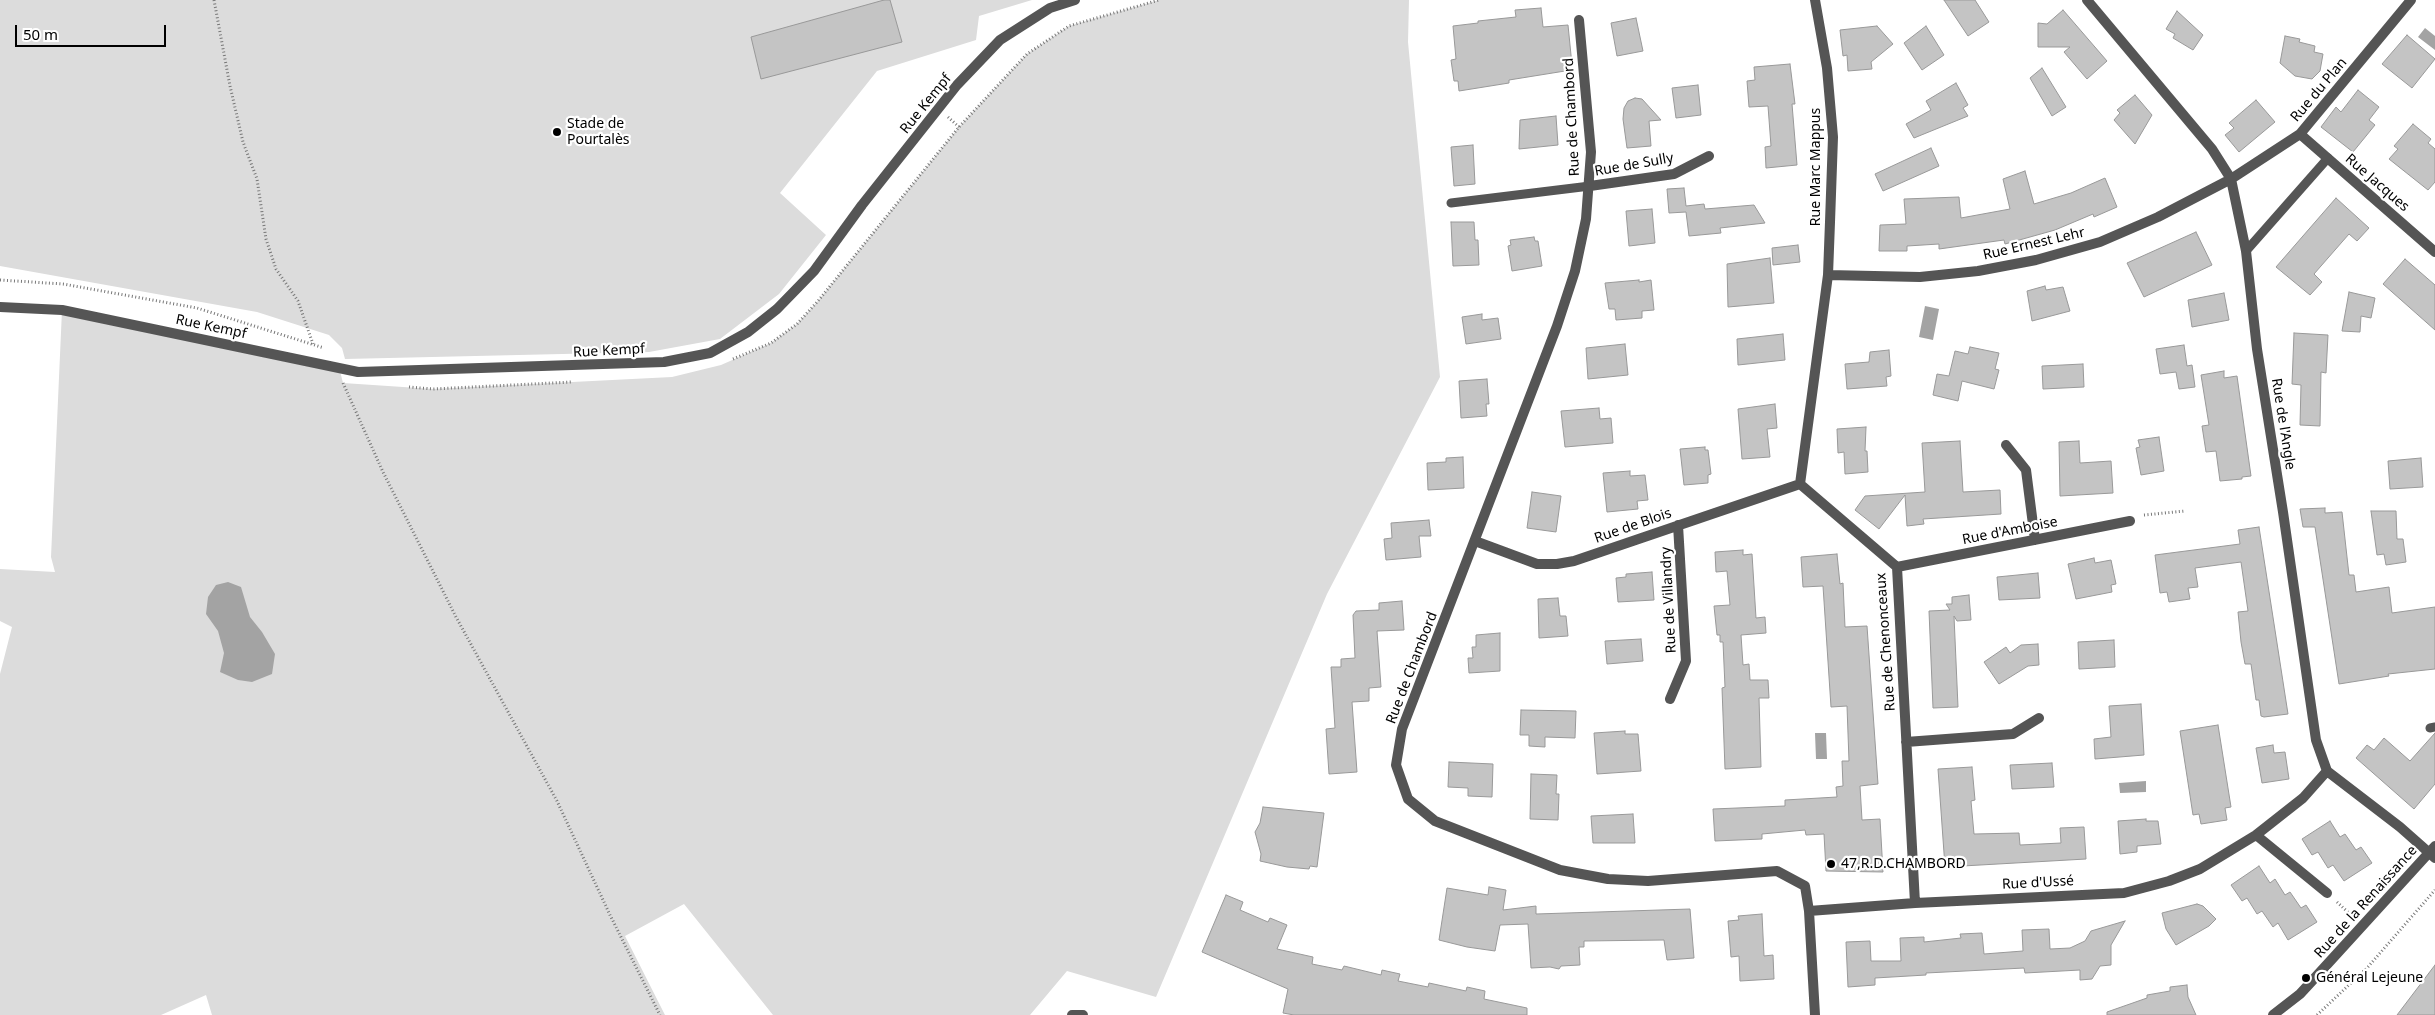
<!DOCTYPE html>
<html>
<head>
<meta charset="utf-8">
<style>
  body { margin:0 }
  #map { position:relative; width:2435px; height:1015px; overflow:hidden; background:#fff; font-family:"Noto Sans",sans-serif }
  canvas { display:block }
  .scale { position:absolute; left:15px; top:25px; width:151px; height:22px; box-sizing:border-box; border:2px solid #000; border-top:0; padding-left:6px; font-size:15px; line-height:18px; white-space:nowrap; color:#000; -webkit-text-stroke:4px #fff; paint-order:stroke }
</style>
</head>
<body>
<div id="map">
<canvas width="2435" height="1015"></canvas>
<div class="scale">50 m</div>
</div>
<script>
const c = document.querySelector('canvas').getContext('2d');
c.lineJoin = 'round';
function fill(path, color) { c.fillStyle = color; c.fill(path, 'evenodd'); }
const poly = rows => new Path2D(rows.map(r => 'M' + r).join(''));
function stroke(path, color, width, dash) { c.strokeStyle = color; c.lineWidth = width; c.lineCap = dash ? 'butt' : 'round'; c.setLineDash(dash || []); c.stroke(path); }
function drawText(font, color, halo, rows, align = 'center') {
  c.font = font + ' "Noto Sans",sans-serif'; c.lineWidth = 4.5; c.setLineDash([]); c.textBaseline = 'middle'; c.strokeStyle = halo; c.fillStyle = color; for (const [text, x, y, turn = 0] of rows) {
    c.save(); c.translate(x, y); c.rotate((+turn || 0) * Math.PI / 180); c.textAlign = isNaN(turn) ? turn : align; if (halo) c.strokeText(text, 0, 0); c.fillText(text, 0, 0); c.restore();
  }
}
const green = poly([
  [0,0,1032,0,979,16,976,40,877,71,780,193,826,235,779,294,720,339,649,352,345,359,342,348,329,335,257,312,0,266],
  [1159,0,1409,0,1408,42,1440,377,1327,594,1156,997,1067,971,1030,1015,773,1015,684,904,625,936,665,1015,212,1015,206,995,161,1015,0,1015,0,674,12,627,0,621,0,569,55,572,51,557,62,310,339,367,343,383,433,389,672,377,721,365,771,343,797,324,818,301,959,127,1027,54,1069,26]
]);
const water = poly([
  [2425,28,2435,36,2435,50,2418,37],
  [1925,306,1939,309,1933,340,1919,337],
  [228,582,241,587,250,617,262,632,275,654,272,674,252,682,238,680,220,672,224,653,218,631,206,614,208,597,216,585],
  [1815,733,1826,733,1827,759,1816,759],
  [2146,781,2146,792,2120,793,2119,783]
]);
const building = poly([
  [884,0,890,0,902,42,761,79,751,37,884,0],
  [1944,0,1975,0,1989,22,1968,36,1944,0],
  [1541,8,1543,27,1568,25,1572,65,1565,71,1509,80,1509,83,1459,91,1458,81,1454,81,1451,60,1456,59,1453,26,1478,23,1478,21,1516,17,1515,10,1541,8],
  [2063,10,2107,61,2087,79,2064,52,2070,47,2038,47,2038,23,2047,24,2063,10],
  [2177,11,2203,35,2193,50,2173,38,2175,34,2166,29,2177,11],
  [1636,18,1643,51,1617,56,1611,23,1636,18],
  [1877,26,1893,44,1871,62,1872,69,1848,71,1847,55,1843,56,1840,30,1877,26],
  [1926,26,1944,55,1922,70,1904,43,1926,26],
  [2407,35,2435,59,2412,88,2382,64,2407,35],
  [2285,36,2300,39,2299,42,2315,46,2314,52,2323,54,2320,71,2312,79,2295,76,2280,63,2285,36],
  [1790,64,1795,104,1792,104,1797,165,1766,168,1765,147,1771,146,1768,106,1749,107,1747,81,1755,80,1754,67,1790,64],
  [2042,68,2066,107,2052,116,2030,78,2042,68],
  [1956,83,1968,105,1963,108,1968,116,1914,138,1906,124,1931,110,1926,101,1956,83],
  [1698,85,1701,115,1676,118,1672,88,1698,85],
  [2358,90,2379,107,2369,120,2375,125,2353,152,2321,127,2336,107,2341,112,2358,90],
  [2135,95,2152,115,2135,144,2114,120,2120,113,2117,110,2135,95],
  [1635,98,1642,99,1661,120,1649,121,1651,146,1627,148,1623,119,1624,108,1628,101,1635,98],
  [2256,100,2275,122,2239,152,2225,135,2234,128,2229,123,2256,100],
  [1556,116,1558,145,1519,149,1520,120,1556,116],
  [2413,124,2431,139,2428,143,2435,149,2435,182,2428,190,2389,159,2398,149,2394,146,2413,124],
  [1473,145,1475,184,1454,186,1451,147,1473,145],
  [1931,148,1939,166,1883,191,1875,174,1931,148],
  [2025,171,2034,204,2071,193,2105,178,2117,207,2094,217,2093,214,2055,230,2005,244,2004,240,1939,249,1939,244,1907,246,1907,251,1879,251,1880,225,1906,224,1904,199,1959,197,1961,218,2010,209,2003,179,2025,171],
  [1684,188,1686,206,1704,204,1705,209,1754,205,1765,223,1720,228,1721,233,1689,236,1686,212,1669,213,1667,189,1684,188],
  [2336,198,2369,228,2357,241,2349,234,2314,274,2322,282,2310,295,2276,267,2336,198],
  [1652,209,1655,243,1629,246,1626,211,1652,209],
  [1451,222,1474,222,1475,240,1478,240,1479,265,1453,266,1451,222],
  [2196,232,2212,265,2144,297,2127,263,2196,232],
  [1534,237,1535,241,1538,241,1542,266,1512,271,1508,246,1511,245,1510,240,1534,237],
  [1798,245,1800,262,1773,265,1772,248,1798,245],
  [1770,258,1774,303,1728,307,1727,264,1770,258],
  [2405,259,2435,285,2435,330,2383,284,2405,259],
  [1639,280,1639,282,1651,280,1654,310,1642,311,1642,318,1616,320,1615,309,1609,309,1605,283,1639,280],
  [2045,286,2046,290,2063,287,2070,311,2032,321,2027,291,2045,286],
  [2349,292,2375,298,2371,318,2361,316,2360,332,2342,331,2349,292],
  [2224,293,2229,320,2192,327,2188,300,2224,293],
  [1482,314,1482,320,1498,318,1501,339,1466,344,1462,317,1482,314],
  [2294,333,2328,335,2326,373,2321,372,2320,426,2300,425,2301,385,2292,384,2294,333],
  [1783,334,1785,360,1738,365,1737,339,1783,334],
  [1625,344,1628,375,1588,379,1586,348,1625,344],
  [2184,345,2187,366,2192,365,2195,387,2179,389,2176,372,2160,374,2156,349,2184,345],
  [1970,347,1999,353,1995,369,1999,370,1994,389,1962,381,1958,401,1933,395,1937,374,1949,376,1955,351,1968,354,1970,347],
  [1889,350,1891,376,1886,377,1887,386,1847,389,1845,364,1869,362,1870,352,1889,350],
  [2083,364,2084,387,2043,389,2042,366,2083,364],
  [2224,371,2224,378,2237,376,2251,476,2242,477,2242,479,2220,481,2216,451,2206,452,2202,426,2209,425,2201,375,2224,371],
  [1487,379,1489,404,1486,404,1487,416,1461,418,1459,381,1487,379],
  [1775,404,1777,428,1767,429,1770,457,1742,459,1738,409,1775,404],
  [1599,408,1600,419,1611,418,1613,443,1565,447,1561,411,1599,408],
  [1866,427,1865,451,1867,451,1868,472,1845,474,1844,452,1838,453,1837,429,1866,427],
  [2159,437,2164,471,2141,475,2136,448,2140,447,2138,440,2159,437],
  [1960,441,1963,492,2000,490,2001,514,1923,519,1924,524,1907,526,1905,495,1879,529,1855,510,1865,496,1925,492,1922,443,1960,441],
  [2079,441,2080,463,2111,461,2113,493,2060,496,2059,442,2079,441],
  [1705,447,1705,450,1708,450,1711,474,1708,475,1708,483,1684,485,1680,449,1705,447],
  [1463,457,1464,488,1428,490,1427,463,1446,462,1446,458,1463,457],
  [2421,458,2423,487,2390,489,2388,461,2421,458],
  [1630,471,1630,476,1645,475,1648,500,1637,501,1638,509,1607,512,1603,473,1630,471],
  [1532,492,1561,496,1556,532,1527,528,1532,492],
  [2325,508,2325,513,2342,512,2349,575,2354,575,2356,592,2389,587,2392,613,2435,607,2435,669,2388,674,2389,676,2339,684,2315,527,2303,527,2300,509,2325,508],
  [2371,511,2396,511,2397,539,2403,539,2406,562,2386,565,2384,554,2377,555,2371,511],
  [1429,520,1431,536,1419,536,1421,557,1386,560,1384,539,1392,538,1391,523,1429,520],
  [2259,527,2288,714,2264,717,2261,716,2259,700,2256,700,2251,664,2245,664,2241,642,2238,612,2248,611,2241,562,2195,568,2198,587,2188,588,2190,599,2169,602,2167,592,2160,593,2155,555,2240,544,2238,530,2259,527],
  [1743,550,1743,555,1752,554,1756,618,1765,617,1766,633,1741,635,1743,665,1749,664,1750,680,1768,680,1769,698,1759,698,1761,767,1725,769,1722,688,1725,687,1723,642,1720,642,1720,635,1717,635,1714,606,1730,605,1727,571,1716,572,1715,552,1743,550],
  [1837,554,1840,584,1843,583,1845,627,1867,626,1878,784,1860,786,1862,820,1880,819,1883,872,1826,871,1824,834,1806,835,1805,830,1762,834,1762,839,1715,841,1713,809,1785,806,1785,800,1837,797,1836,787,1843,786,1842,761,1849,761,1847,706,1831,707,1823,586,1803,587,1801,557,1837,554],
  [2094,558,2095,563,2111,560,2116,584,2111,585,2112,592,2076,599,2068,564,2094,558],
  [1652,572,1654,600,1618,602,1616,578,1626,577,1626,574,1652,572],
  [2038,573,2040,598,1999,600,1997,577,2038,573],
  [1969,595,1971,620,1957,621,1954,616,1958,707,1933,708,1929,611,1950,610,1946,604,1952,604,1952,597,1969,595],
  [1558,598,1560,616,1566,616,1568,636,1539,638,1538,599,1558,598],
  [1402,601,1404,630,1377,631,1381,687,1369,688,1369,701,1352,702,1357,772,1329,774,1326,729,1335,728,1331,667,1341,667,1341,659,1355,658,1353,615,1356,611,1379,610,1379,603,1402,601],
  [1500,633,1500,671,1469,673,1468,658,1473,658,1472,647,1476,647,1476,635,1500,633],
  [1641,639,1643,661,1607,664,1605,641,1641,639],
  [2114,640,2115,667,2079,669,2078,642,2114,640],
  [2038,644,2039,665,2028,666,1999,684,1984,662,2006,647,2010,653,2021,645,2038,644],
  [2141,704,2144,755,2095,759,2094,739,2111,737,2109,706,2141,704],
  [1521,710,1576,711,1575,738,1545,737,1545,747,1529,746,1529,735,1520,735,1521,710],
  [2218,725,2231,807,2225,808,2227,820,2201,824,2199,814,2193,815,2180,731,2218,725],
  [1625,731,1625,734,1638,734,1641,771,1597,774,1594,733,1625,731],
  [2435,733,2435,784,2414,809,2356,758,2367,745,2374,750,2384,738,2410,761,2435,733],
  [2273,745,2274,753,2285,752,2289,779,2262,783,2256,748,2273,745],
  [1449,762,1493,764,1492,797,1468,796,1468,788,1448,787,1449,762],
  [2052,763,2054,787,2012,789,2010,765,2052,763],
  [1972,767,1975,800,1971,801,1974,834,2019,833,2020,845,2061,843,2060,828,2084,827,2086,859,1945,867,1938,769,1972,767],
  [1531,774,1557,775,1556,794,1559,794,1558,820,1530,819,1531,774],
  [1263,807,1324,813,1317,867,1310,866,1309,869,1287,867,1260,861,1261,854,1255,832,1260,823,1263,807],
  [1633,814,1635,843,1593,843,1591,816,1633,814],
  [2146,819,2146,821,2158,821,2161,844,2137,846,2137,852,2120,854,2118,821,2146,819],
  [2330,821,2340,837,2345,834,2356,850,2361,847,2372,863,2344,881,2333,865,2328,868,2318,852,2312,855,2302,839,2330,821],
  [2259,866,2270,883,2275,879,2285,895,2290,892,2301,908,2306,905,2317,922,2288,940,2278,923,2273,927,2262,911,2257,914,2247,898,2242,901,2231,885,2259,866],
  [1489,887,1506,890,1503,910,1536,906,1536,914,1690,909,1694,958,1667,960,1664,940,1584,941,1584,947,1579,947,1580,965,1561,966,1559,969,1550,967,1531,968,1528,924,1500,925,1495,951,1467,947,1439,940,1447,888,1488,895,1489,887],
  [1226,895,1243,902,1240,910,1268,922,1270,918,1287,925,1277,949,1313,957,1312,964,1342,970,1344,966,1381,975,1382,970,1400,974,1398,981,1428,987,1429,983,1466,991,1467,987,1485,991,1484,999,1527,1008,1527,1015,1294,1015,1283,1013,1288,989,1202,952,1226,895],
  [2197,904,2203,906,2216,919,2209,926,2176,945,2166,929,2162,913,2197,904],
  [1762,914,1764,956,1773,955,1774,979,1740,981,1739,956,1731,957,1728,921,1739,920,1738,916,1762,914],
  [2125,921,2111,945,2111,965,2100,966,2092,979,2080,980,2080,970,2025,973,2024,968,1926,973,1926,975,1875,978,1875,985,1848,987,1846,942,1870,941,1871,961,1901,961,1900,938,1924,937,1924,942,1961,938,1960,934,1982,933,1984,954,2023,951,2022,930,2049,929,2050,949,2070,948,2085,941,2091,931,2125,921],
  [2435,965,2435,1015,2397,1015,2435,965],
  [2187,985,2188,997,2196,1015,2107,1015,2107,1012,2147,998,2147,995,2170,991,2170,987,2187,985]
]);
const path = poly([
  [214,0,230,86,243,142,257,179,266,239,276,269,298,301,313,344],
  [948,117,959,127],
  [0,280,63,284,197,308,324,348],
  [733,359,771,343,797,324,818,301,959,127,1027,54,1069,26,1159,0],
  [343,383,383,472,456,617,557,801,610,915,660,1015],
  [409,387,433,389,572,382],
  [2144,515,2185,511],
  [2337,902,2352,916],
  [2317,1015,2367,968,2435,890]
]);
const lane = poly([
  [1451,203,1590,186],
  [2246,251,2328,158],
  [2430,728,2435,727]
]);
const street = poly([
  [1815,0,1827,68,1833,137,1830,222,1828,275,1800,484,1897,567,1915,903],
  [2087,0,2212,149,2231,179,2246,251,2257,349,2283,512,2316,740,2327,771,2400,827,2435,858],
  [1579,20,1591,152,1586,219,1575,271,1557,326,1402,729,1396,765,1408,799,1435,821,1560,870,1608,879,1648,881,1777,871,1805,886,1809,911,1815,1015],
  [2300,134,2435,252],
  [1590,186,1674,174,1709,156],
  [1828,275,1920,277,1978,271,2036,260,2100,242,2158,217,2231,179,2300,134,2411,0],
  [0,307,62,310,358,372,664,362,710,353,748,332,777,309,814,271,862,205,957,85,1000,40,1050,8,1075,0],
  [2006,445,2026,470,2035,540],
  [1475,541,1537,564,1557,564,1574,561,1800,484],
  [1897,567,2130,521],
  [1670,699,1686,661,1678,525],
  [1906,742,2013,734,2039,718],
  [2256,835,2327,893],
  [1809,911,1915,903,2124,893,2169,881,2200,869,2256,835,2303,798,2327,771],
  [1072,1015,1083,1015],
  [2273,1015,2300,994,2312,981,2435,846]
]);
const markers = [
  [557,132,5,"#000"],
  [1831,864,5,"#000"],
  [2306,978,5,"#000"]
];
const streetNames = [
  ["Rue du Plan",2319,90,-50],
  ["Rue Kempf",926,104,-51],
  ["Rue de Chambord",1572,117,-93],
  ["Rue de Sully",1634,165,-10],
  ["Rue Marc Mappus",1816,167,-90],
  ["Rue Jacques",2377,183,41],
  ["Rue Ernest Lehr",2034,244,-13],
  ["Rue Kempf",211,327,12],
  ["Rue Kempf",609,351,-3],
  ["Rue de l'Angle",2283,424,81],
  ["Rue de Blois",1633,526,-19],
  ["Rue d'Amboise",2010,531,-11],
  ["Rue de Villandry",1669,600,-93],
  ["Rue de Chenonceaux",1886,642,-94],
  ["Rue de Chambord",1412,668,-69],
  ["Rue d'Ussé",2038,883,-3],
  ["Rue de la Renaissance",2366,902,-48]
];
const poiNames = [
  ["Stade de",567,124],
  ["Pourtalès",567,140],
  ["47,R.D.CHAMBORD",1841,864],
  ["Général Lejeune",2316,978]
];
fill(green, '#dcdcdc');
fill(water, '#a3a3a3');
fill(building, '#c4c4c4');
stroke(building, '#999', 1);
stroke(path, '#777', 3, [1, 2.5]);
stroke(lane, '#555', 9);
stroke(street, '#555', 10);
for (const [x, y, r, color] of markers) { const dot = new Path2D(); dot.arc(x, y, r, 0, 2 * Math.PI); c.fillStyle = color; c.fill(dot); stroke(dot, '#fff', 2); }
drawText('14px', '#000', '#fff', streetNames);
drawText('14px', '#000', '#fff', poiNames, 'left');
</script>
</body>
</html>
